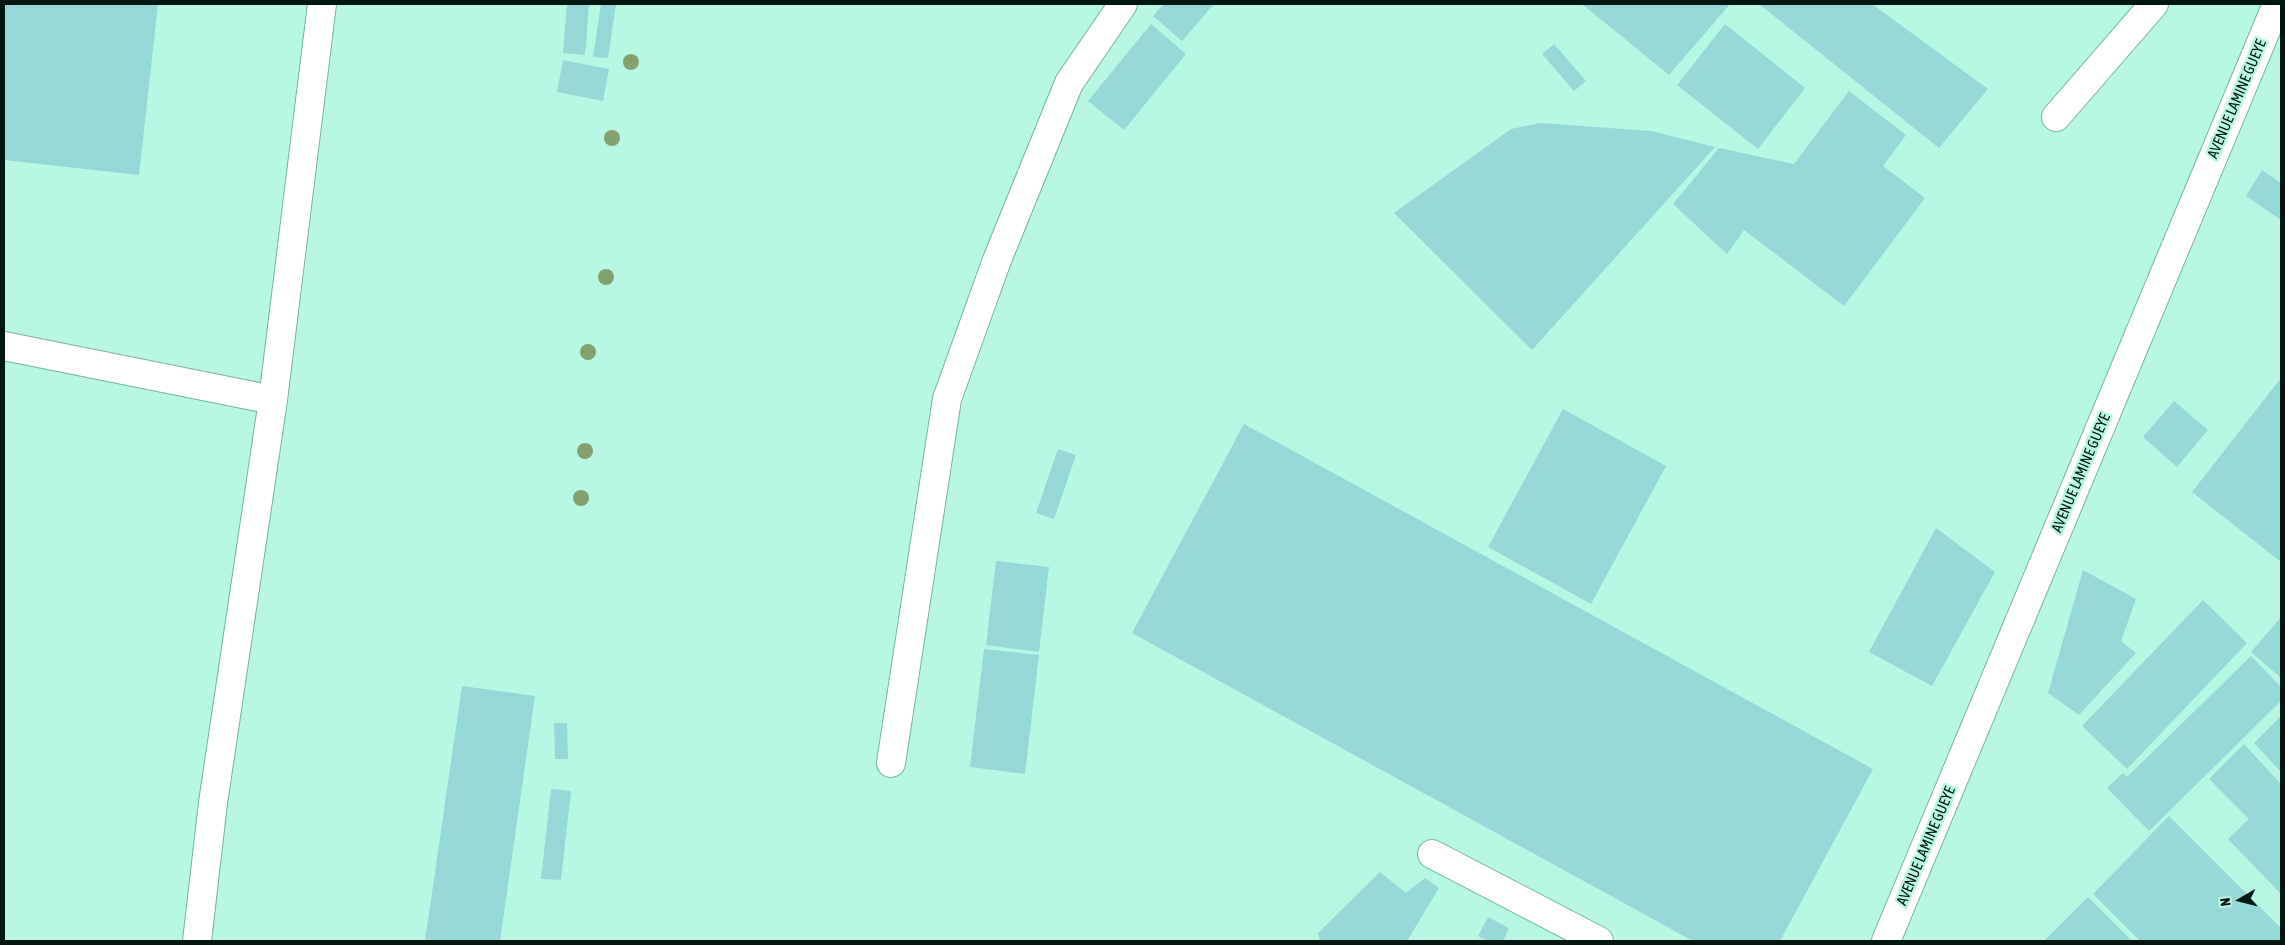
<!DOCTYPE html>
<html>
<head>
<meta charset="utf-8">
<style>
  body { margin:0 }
  #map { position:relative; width:2285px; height:945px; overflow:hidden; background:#b8f7e4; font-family:"Asap Condensed",sans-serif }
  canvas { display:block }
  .frame { position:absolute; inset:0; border:5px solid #001711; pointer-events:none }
  .north { position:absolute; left:2215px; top:875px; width:50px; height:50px; -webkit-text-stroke:4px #b8f7e4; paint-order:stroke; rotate:262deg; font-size:14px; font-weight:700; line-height:20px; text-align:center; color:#001711 }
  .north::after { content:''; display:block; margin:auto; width:18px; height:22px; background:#001711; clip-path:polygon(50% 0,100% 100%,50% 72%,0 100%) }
</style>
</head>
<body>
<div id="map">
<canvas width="2285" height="945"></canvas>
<div class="frame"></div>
<div class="north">N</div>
</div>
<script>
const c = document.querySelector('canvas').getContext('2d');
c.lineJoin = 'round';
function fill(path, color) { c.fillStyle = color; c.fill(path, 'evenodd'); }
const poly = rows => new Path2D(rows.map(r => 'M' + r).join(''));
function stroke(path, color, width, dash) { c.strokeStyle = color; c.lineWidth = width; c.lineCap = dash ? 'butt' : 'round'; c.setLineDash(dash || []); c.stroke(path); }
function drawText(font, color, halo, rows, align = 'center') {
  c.font = font + ' "Asap Condensed",sans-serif'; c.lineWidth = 5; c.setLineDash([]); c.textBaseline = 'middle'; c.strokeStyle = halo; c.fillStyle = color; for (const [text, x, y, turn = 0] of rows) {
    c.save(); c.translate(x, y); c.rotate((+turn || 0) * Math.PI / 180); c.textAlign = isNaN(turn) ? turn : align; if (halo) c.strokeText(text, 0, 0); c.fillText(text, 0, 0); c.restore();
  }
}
const building = poly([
  [4,4,158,4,139,175,4,160],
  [567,4,589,4,585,55,563,53],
  [601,4,616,4,608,58,593,57],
  [1164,4,1214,4,1182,41,1153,16],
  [1582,4,1730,4,1669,75],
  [1759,4,1872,4,1988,89,1939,148],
  [1151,24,1186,54,1124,130,1088,101],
  [1725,24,1805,88,1758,149,1677,85],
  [1554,44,1586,81,1574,91,1542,54],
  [563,60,609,69,603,101,557,92],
  [1849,91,1906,135,1883,166,1925,198,1844,306,1744,230,1727,254,1673,204,1719,148,1794,164],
  [1540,123,1651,131,1715,147,1532,350,1394,213,1511,129],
  [2262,170,2281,183,2281,220,2246,196],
  [2281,378,2281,562,2192,492],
  [2174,401,2208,430,2177,467,2143,437],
  [1563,409,1666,466,1591,604,1488,547],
  [1244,424,1873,769,1780,941,1693,941,1132,633],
  [1058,449,1076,455,1054,519,1036,513],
  [1936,528,1995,572,1932,686,1869,652],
  [996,561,1049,567,1039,652,986,645],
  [2083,570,2136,599,2121,641,2136,653,2079,715,2048,693],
  [2203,600,2247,643,2127,769,2082,726],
  [2281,617,2281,678,2251,652],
  [984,649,1039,655,1025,774,970,767],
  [2251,656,2281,687,2281,701,2149,831,2107,788,2123,773,2127,777],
  [462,686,535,696,500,941,425,941],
  [2281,716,2281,772,2254,743],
  [554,723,567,723,568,759,555,759],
  [2244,744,2281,784,2281,894,2228,839,2249,819,2209,779],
  [551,789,571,791,561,880,541,879],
  [2169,816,2281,928,2281,941,2140,941,2093,894],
  [1380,872,1406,893,1425,878,1439,888,1407,941,1320,941,1318,933],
  [2088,897,2132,941,2044,941],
  [1488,917,1509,928,1503,941,1488,941,1478,936]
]);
const minor = poly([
  [2056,117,2154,4],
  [4,346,273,400],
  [891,763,947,399,997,260,1069,83,1123,4],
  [1432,854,1599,941],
  [197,941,213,803,273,400,322,4],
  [1886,941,2277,4]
]);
const trees = [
  [631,62],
  [612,138],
  [606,277],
  [588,352],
  [585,451],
  [581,498]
];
const streetNames = [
  ["AVENUE LAMINE GUEYE",2237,99,-67],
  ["AVENUE LAMINE GUEYE",2081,473,-67],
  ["AVENUE LAMINE GUEYE",1926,846,-67]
];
fill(building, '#95d8d7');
stroke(minor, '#76b2a1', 30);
stroke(minor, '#fff', 28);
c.fillStyle = '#82a16d';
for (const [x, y] of trees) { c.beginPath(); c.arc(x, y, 8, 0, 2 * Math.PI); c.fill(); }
drawText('15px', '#001711', '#b8f7e4', streetNames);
</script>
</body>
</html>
